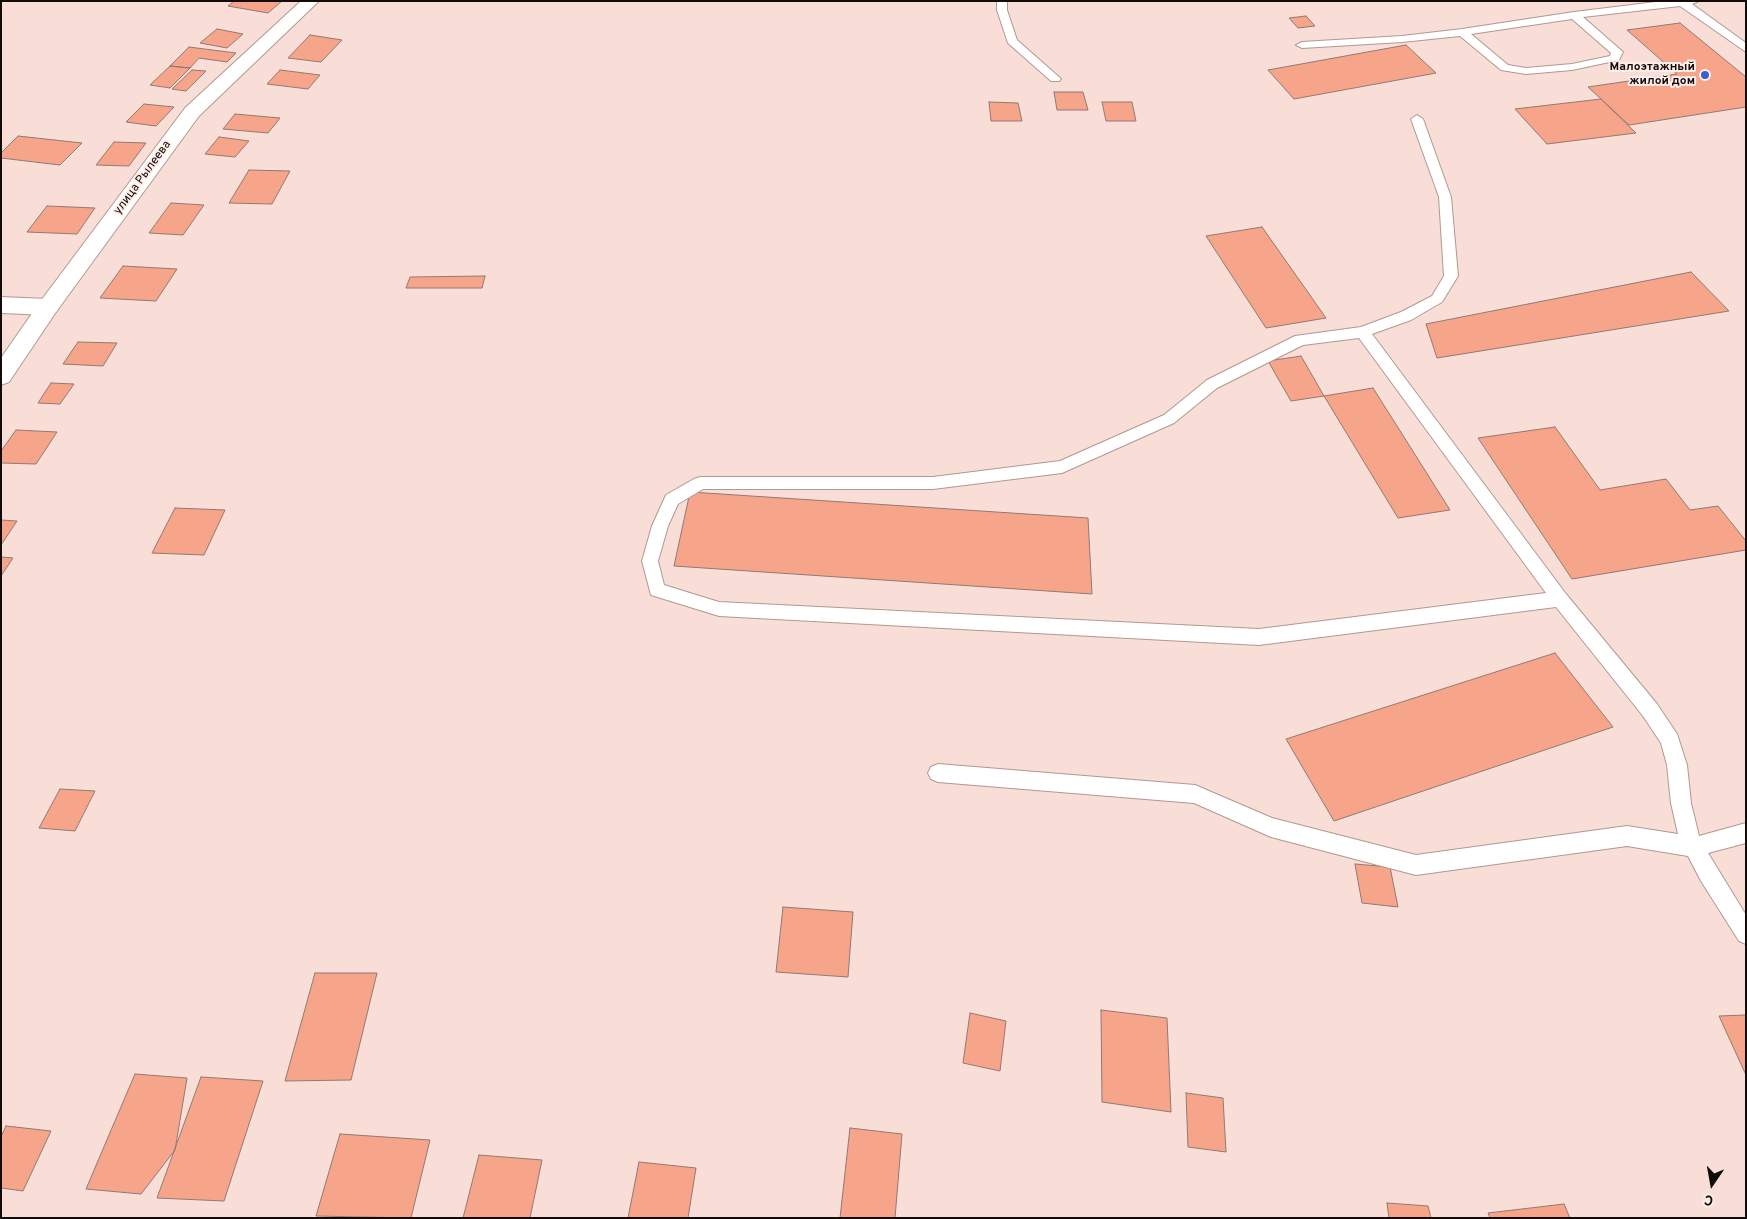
<!DOCTYPE html>
<html>
<head>
<meta charset="utf-8">
<style>
  body { margin:0 }
  #map { position:relative; width:1747px; height:1219px; overflow:hidden; background:#f8ded6; font-family:Overpass,sans-serif }
  canvas { display:block }
  .frame { position:absolute; inset:0; border:2px solid #130b08; pointer-events:none }
  .north { position:absolute; left:1687px; top:1159px; width:50px; height:50px; -webkit-text-stroke:4px #feeee9; paint-order:stroke; rotate:192deg; font-size:14px; font-weight:700; line-height:20px; text-align:center; color:#130b08 }
  .north::after { content:''; display:block; margin:auto; width:18px; height:22px; background:#130b08; clip-path:polygon(50% 0,100% 100%,50% 72%,0 100%) }
</style>
</head>
<body>
<div id="map">
<canvas width="1747" height="1219"></canvas>
<div class="frame"></div>
<div class="north">С</div>
</div>
<script>
const c = document.querySelector('canvas').getContext('2d');
c.lineJoin = 'round';
function fill(path, color) { c.fillStyle = color; c.fill(path, 'evenodd'); }
const poly = rows => new Path2D(rows.map(r => 'M' + r).join(''));
function stroke(path, color, width, dash) { c.strokeStyle = color; c.lineWidth = width; c.lineCap = dash ? 'butt' : 'round'; c.setLineDash(dash || []); c.stroke(path); }
function drawText(font, color, halo, rows, align = 'center') {
  c.font = font + ' Overpass,sans-serif'; c.lineWidth = 4; c.setLineDash([]); c.textBaseline = 'middle'; c.strokeStyle = halo; c.fillStyle = color; for (const [text, x, y, turn = 0] of rows) {
    c.save(); c.translate(x, y); c.rotate((+turn || 0) * Math.PI / 180); c.textAlign = isNaN(turn) ? turn : align; if (halo) c.strokeText(text, 0, 0); c.fillText(text, 0, 0); c.restore();
  }
}
const building = poly([
  [234,1,282,1,268,13,228,6,234,1],
  [1306,16,1315,26,1298,28,1289,18,1306,16],
  [1680,23,1746,77,1746,107,1629,125,1588,87,1677,74,1627,30,1680,23],
  [217,29,243,34,227,48,200,43,217,29],
  [310,35,342,40,321,62,288,58,310,35],
  [1406,45,1436,73,1294,99,1268,70,1406,45],
  [189,47,236,53,227,62,199,58,190,68,170,66,189,47],
  [170,66,190,68,170,88,150,85,170,66],
  [192,70,206,71,186,91,172,89,192,70],
  [280,70,320,75,308,89,267,84,280,70],
  [1054,92,1083,92,1088,110,1057,110,1054,92],
  [1601,99,1636,133,1547,144,1515,109,1601,99],
  [989,102,1018,103,1022,121,991,121,989,102],
  [1102,102,1132,102,1136,121,1106,121,1102,102],
  [144,104,174,107,156,126,126,122,144,104],
  [235,114,280,118,268,133,223,129,235,114],
  [18,136,82,143,60,165,1,158,1,153,18,136],
  [219,137,249,141,235,157,205,154,219,137],
  [114,142,146,143,129,166,96,165,114,142],
  [249,170,290,171,272,204,229,203,249,170],
  [171,203,204,205,183,235,149,233,171,203],
  [47,206,95,208,77,234,27,232,47,206],
  [1262,227,1326,318,1266,328,1206,236,1262,227],
  [123,266,177,269,156,301,100,298,123,266],
  [1691,272,1729,311,1437,358,1426,324,1691,272],
  [485,276,482,288,406,288,410,277,485,276],
  [78,342,117,343,103,366,63,364,78,342],
  [1301,356,1324,396,1291,401,1268,361,1301,356],
  [51,383,74,384,60,404,38,403,51,383],
  [1373,388,1450,510,1398,518,1324,396,1373,388],
  [1555,427,1600,490,1666,479,1690,510,1718,506,1746,541,1746,550,1572,579,1478,438,1555,427],
  [16,430,57,432,36,464,1,463,1,451,16,430],
  [690,492,1088,518,1092,594,674,566,690,492],
  [175,508,225,510,204,555,152,553,175,508],
  [1,520,17,521,1,545,1,520],
  [1,557,13,558,1,576,1,557],
  [1555,653,1613,727,1334,821,1286,739,1555,653],
  [60,789,95,791,75,831,39,828,60,789],
  [1355,864,1390,867,1398,907,1362,903,1355,864],
  [783,907,853,912,848,977,776,972,783,907],
  [315,973,377,973,351,1080,285,1081,315,973],
  [1101,1010,1167,1018,1171,1112,1102,1102,1101,1010],
  [970,1013,1006,1021,1000,1071,963,1063,970,1013],
  [1746,1015,1746,1075,1719,1016,1746,1015],
  [135,1074,187,1078,175,1150,141,1194,86,1189,135,1074],
  [201,1077,263,1081,224,1201,157,1198,201,1077],
  [1186,1093,1223,1098,1226,1152,1188,1147,1186,1093],
  [6,1126,51,1131,23,1191,1,1188,1,1137,6,1126],
  [850,1128,902,1134,895,1218,840,1218,850,1128],
  [340,1134,430,1140,411,1218,316,1216,340,1134],
  [479,1155,542,1160,530,1218,463,1218,479,1155],
  [639,1162,696,1168,688,1218,628,1218,639,1162],
  [1387,1203,1428,1206,1431,1218,1389,1218,1387,1203],
  [1564,1204,1570,1218,1490,1218,1488,1213,1564,1204]
]);
const service = poly([
  [997,1,1007,1,1007,10,1017,40,1059,77,1061,79,1059,81,1051,81,1008,43,997,10,997,1],
  [1664,1,1699,1,1692,4,1746,43,1746,52,1680,6,1583,17,1623,52,1619,60,1572,70,1526,74,1501,70,1460,36,1402,42,1302,48,1296,45,1302,42,1402,36,1462,29,1574,12,1664,1],
  [1572,19,1611,53,1610,56,1572,64,1526,68,1508,65,1471,34,1572,19],
  [1417,115,1423,119,1451,197,1458,276,1442,302,1411,320,1372,334,1566,594,1657,704,1677,734,1687,765,1691,803,1699,836,1746,823,1746,843,1708,853,1746,915,1746,944,1739,941,1701,881,1688,856,1627,846,1416,875,1271,837,1194,803,938,782,931,779,928,773,931,767,938,764,1195,785,1272,818,1416,855,1627,826,1678,834,1671,803,1667,765,1661,743,1643,716,1556,607,1259,645,719,616,651,595,642,561,652,526,666,495,694,479,700,477,933,477,1060,461,1164,415,1207,380,1295,336,1361,327,1401,312,1432,296,1444,276,1439,197,1411,119,1417,115],
  [1359,338,1546,593,1259,629,719,602,664,585,658,561,668,526,678,504,703,489,933,489,1062,473,1174,423,1217,388,1303,345,1359,338]
]);
const minor = poly([
  [1,297,48,299,56,302,59,307,56,312,48,315,1,313,1,297]
]);
const tertiary = poly([
  [301,1,319,1,199,116,56,312,9,382,1,385,1,358,40,302,185,108,301,1]
]);
const markers = [
  [1705,75,5,"#3561d1"]
];
const farPoinames = [
  ["Малоэтажный",1695,68],
  ["жилой дом",1695,82]
];
const farStreetnames = [
  ["улица Рылеева",143,178,-54]
];
fill(building, '#f6a58a');
stroke(building, '#917972', 1);
stroke(service, '#b19890', 2);
stroke(minor, '#b19890', 2);
stroke(tertiary, '#b19890', 2);
fill(service, '#fff');
fill(minor, '#fff');
fill(tertiary, '#fff');
for (const [x, y, r, color] of markers) { const dot = new Path2D(); dot.arc(x, y, r, 0, 2 * Math.PI); c.fillStyle = color; c.fill(dot); stroke(dot, '#feeee9', 2); }
drawText('bold 12px', '#130b08', '#feeee9', farPoinames, 'right');
drawText('12px', '#130b08', '#feeee9', farStreetnames);
</script>
</body>
</html>
